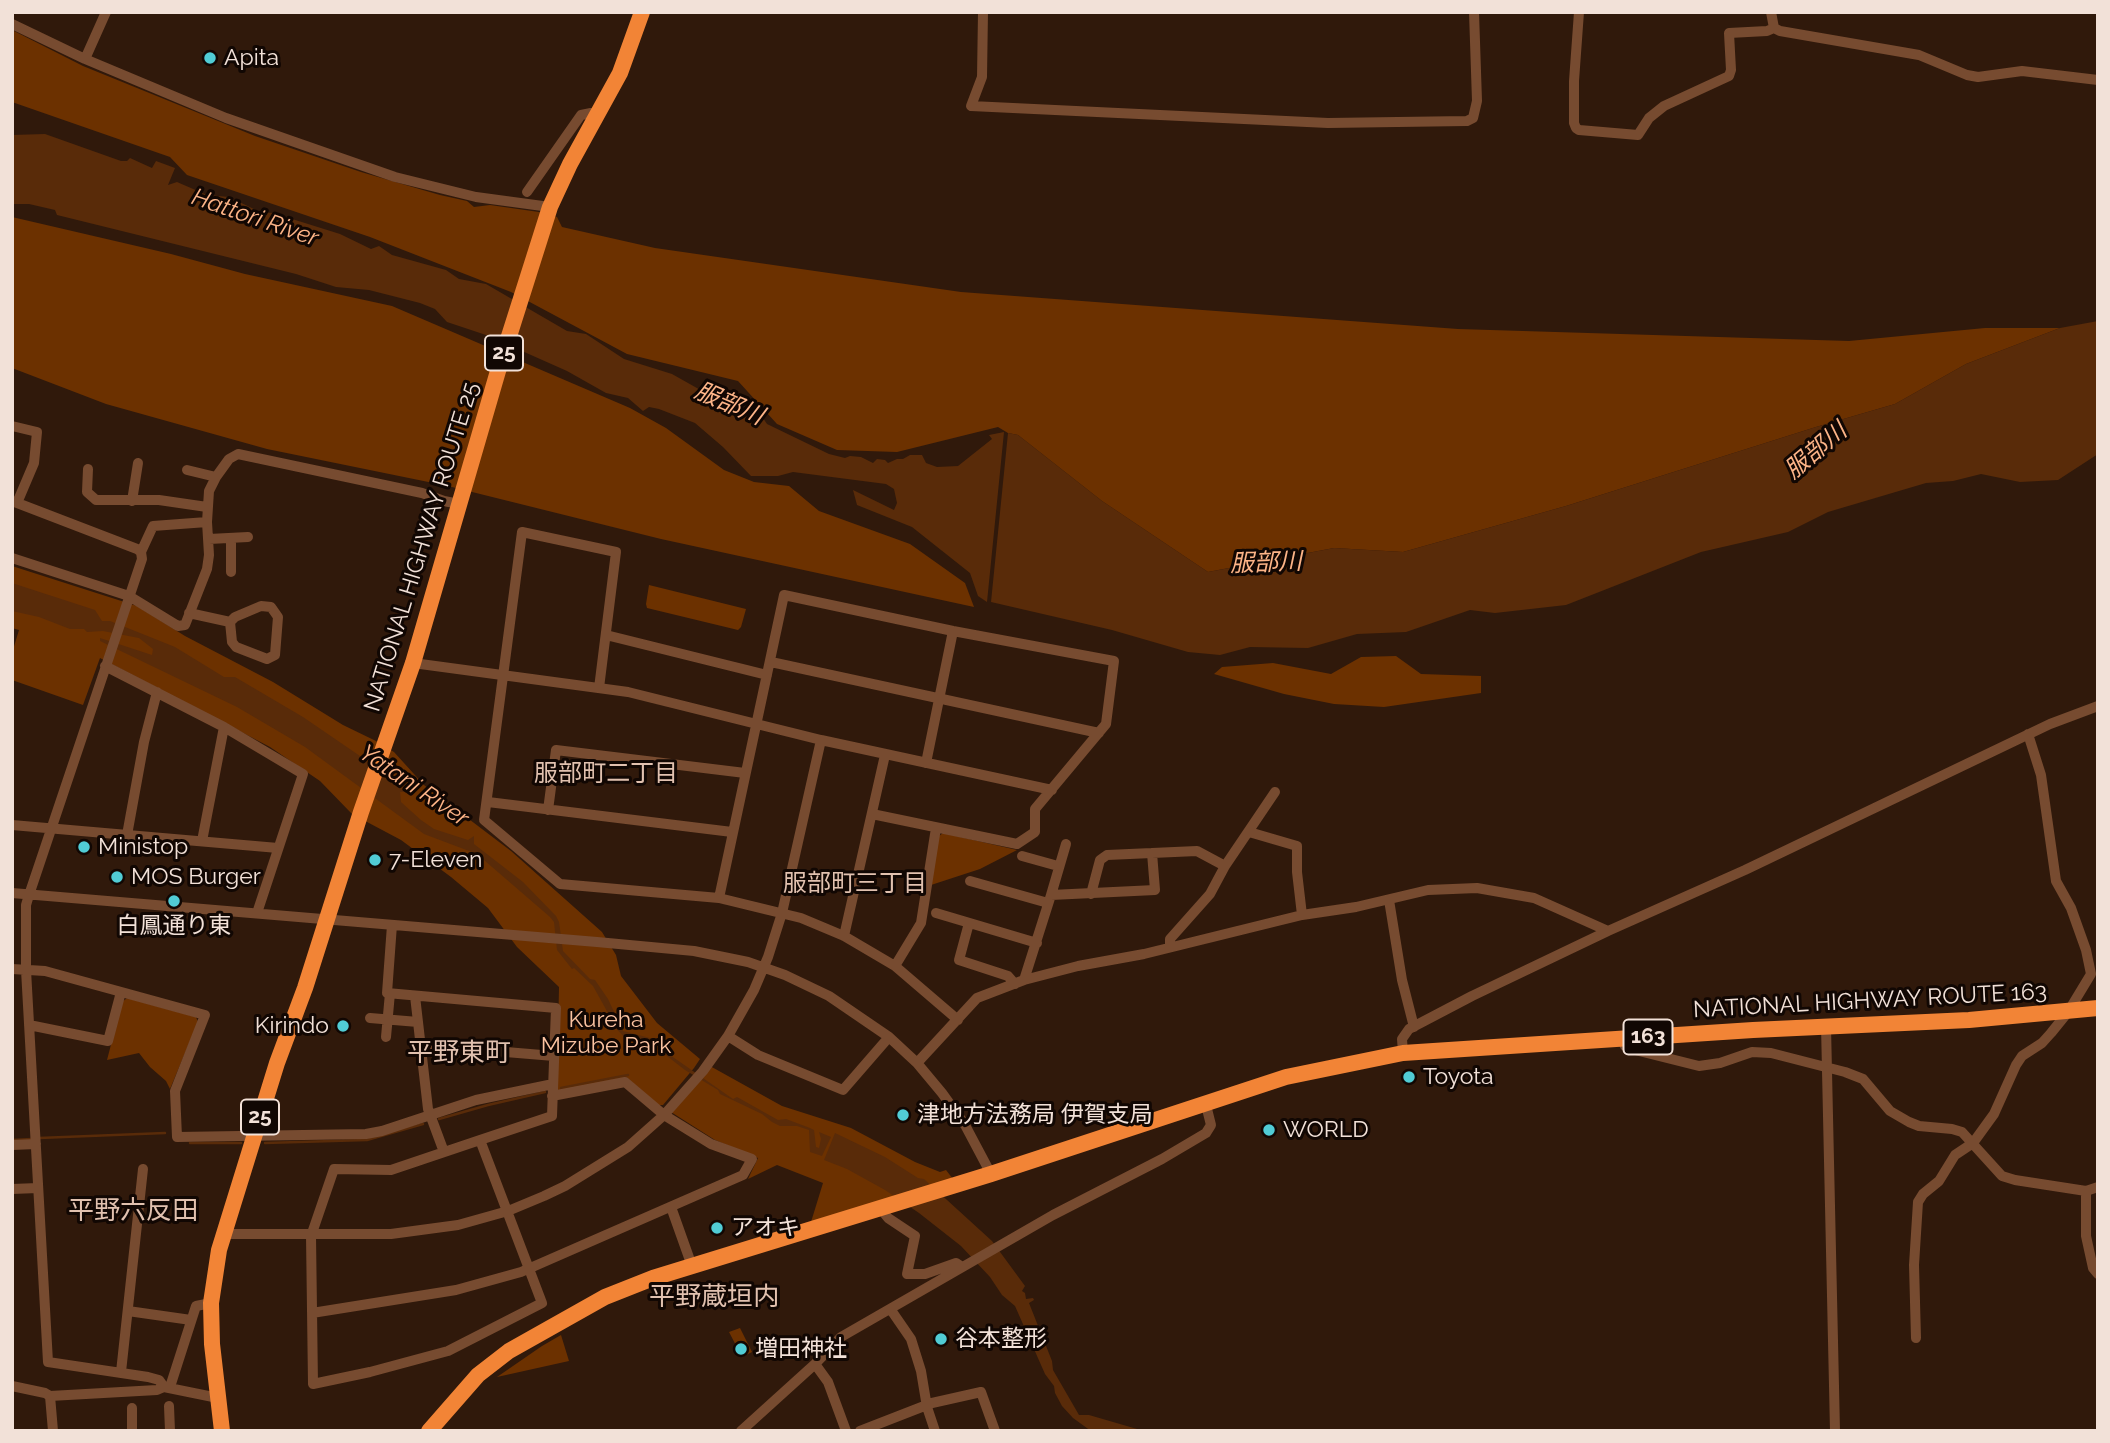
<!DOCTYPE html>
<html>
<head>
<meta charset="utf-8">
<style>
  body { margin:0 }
  #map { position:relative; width:2110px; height:1443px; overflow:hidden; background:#30190b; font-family:Raleway,sans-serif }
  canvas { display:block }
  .frame { position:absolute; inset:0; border:14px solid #f2e1d8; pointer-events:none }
</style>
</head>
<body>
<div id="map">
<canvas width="2110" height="1443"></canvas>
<div class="frame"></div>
</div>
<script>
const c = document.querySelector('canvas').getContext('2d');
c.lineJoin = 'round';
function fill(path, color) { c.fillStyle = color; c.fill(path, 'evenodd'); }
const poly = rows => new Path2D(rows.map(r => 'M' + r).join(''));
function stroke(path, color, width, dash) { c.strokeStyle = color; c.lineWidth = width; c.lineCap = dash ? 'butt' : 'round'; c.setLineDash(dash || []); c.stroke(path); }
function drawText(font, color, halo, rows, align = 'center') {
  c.font = font + ' Raleway,"Noto Sans JP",sans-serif'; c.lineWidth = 6; c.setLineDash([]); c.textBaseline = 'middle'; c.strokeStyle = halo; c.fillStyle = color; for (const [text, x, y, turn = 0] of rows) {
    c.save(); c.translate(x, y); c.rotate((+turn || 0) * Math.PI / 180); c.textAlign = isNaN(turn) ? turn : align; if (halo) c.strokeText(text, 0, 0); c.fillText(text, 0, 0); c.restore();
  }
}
const green = poly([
  [12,30,83,66,255,136,361,172,440,195,467,201,474,207,490,205,539,212,557,217,562,227,655,248,961,292,1458,329,1849,341,1985,328,2060,328,1966,364,1895,404,1816,427,1566,506,1403,552,1334,548,1208,572,1102,501,1018,435,1008,433,998,427,897,452,837,450,777,424,738,381,627,354,511,292,370,237,187,175,170,157,12,102],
  [12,217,171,254,245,274,392,306,630,408,666,428,724,470,754,482,789,486,819,511,910,544,965,583,974,607,661,539,448,486,267,449,106,404,12,368],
  [12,566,137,606,185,636,273,682,343,725,376,741,394,752,424,785,511,851,602,932,616,955,621,976,657,1023,700,1059,694,1068,663,1105,658,1105,626,1077,559,1091,557,1088,559,987,517,947,488,908,451,877,401,840,352,814,320,781,270,747,100,658,83,705,12,680,12,653,19,630,12,628],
  [649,585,746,609,741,627,738,630,647,608,646,604],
  [1396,656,1421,674,1481,676,1481,693,1384,707,1334,704,1284,694,1214,674,1222,667,1273,663,1331,674,1361,657],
  [943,833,1017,850,980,869,931,885,939,836],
  [127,998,196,1017,198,1022,170,1089,166,1081,150,1067,139,1053,107,1060,122,1002],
  [710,1066,782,1106,851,1128,915,1162,940,1172,946,1170,953,1179,811,1222,823,1183,777,1165,748,1179,758,1158,715,1140,671,1112],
  [740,1328,752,1352,742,1357,729,1332],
  [561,1335,569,1361,497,1377,542,1346]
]);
const water = poly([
  [45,134,121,161,127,161,130,158,152,168,156,161,175,168,168,185,177,182,207,195,229,197,260,212,273,213,340,234,371,249,379,246,392,255,446,270,459,279,486,284,567,331,586,334,624,359,672,374,720,401,729,402,763,418,767,424,829,454,845,458,850,456,861,457,873,463,877,459,885,460,888,463,897,459,903,459,910,455,922,455,926,463,937,467,958,466,992,439,989,435,1004,432,987,602,978,596,970,573,912,527,857,505,853,490,894,510,897,503,894,489,886,484,793,472,778,476,751,476,723,447,695,423,659,409,649,407,643,411,628,398,606,393,567,371,486,335,447,322,435,309,420,303,369,290,336,287,296,274,57,215,55,210,29,204,12,204,12,135],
  [2098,321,2098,454,2058,480,2020,482,1981,474,1953,481,1926,483,1828,512,1788,532,1701,552,1566,605,1495,613,1470,610,1406,632,1357,634,1308,648,1250,647,1220,655,1188,652,1112,630,991,602,1008,433,1018,435,1102,501,1208,572,1334,548,1403,552,1566,506,1816,427,1895,404,1966,364,2060,328],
  [12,583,95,610,102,621,110,621,175,647,224,677,235,677,303,717,360,756,406,792,400,792,401,802,421,820,434,829,468,840,474,836,474,844,523,882,556,916,559,922,563,951,590,979,595,980,608,999,623,1031,650,1038,670,1055,733,1099,737,1097,778,1120,786,1119,810,1128,814,1130,816,1147,819,1148,821,1139,819,1132,831,1137,822,1156,810,1152,809,1130,797,1126,780,1126,772,1122,762,1114,720,1094,718,1090,685,1070,645,1039,627,1040,611,1023,608,1013,593,986,574,968,572,969,557,950,554,922,550,917,477,854,424,834,305,747,237,707,100,641,100,638,152,655,153,649,139,638,103,631,87,632,84,629,70,629,39,617,12,611],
  [835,1133,885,1157,918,1178,924,1179,992,1241,1025,1286,1022,1291,1025,1293,1026,1299,1033,1298,1034,1300,1029,1303,1052,1361,1053,1370,1079,1415,1089,1415,1144,1431,1091,1431,1073,1418,1062,1406,1055,1393,1054,1386,1045,1374,1015,1306,1002,1295,990,1277,961,1246,919,1213,885,1190,847,1169,824,1160]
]);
const stream = poly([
  [561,1088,628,1075],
  [439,1119,488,1105,545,1092],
  [39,1138,165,1133],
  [12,1140,32,1139],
  [190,1143,241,1143],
  [265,1143,367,1140,423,1124]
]);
const minor = poly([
  [983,12,982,77,971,106,1328,123,1467,121,1473,118,1477,101,1474,12],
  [1579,12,1574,81,1574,123,1576,128,1579,130,1638,135,1649,118,1664,106,1729,76,1731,70,1729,33,1767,31,1774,28,1780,31,1919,55,1967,75,1978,77,2022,71,2098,80],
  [1771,12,1774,28],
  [12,24,85,59,226,118,395,177,476,197,550,207],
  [85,59,106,12],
  [527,192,581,115,591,113,598,115],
  [12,426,37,432,34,463,17,503],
  [88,469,87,492,96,500,159,500,207,507],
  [187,470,216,477],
  [12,501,137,549,141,552],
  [132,501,138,463],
  [231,538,231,572],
  [209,539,248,537],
  [12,558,129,596,178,626,185,625,207,569,209,555,207,522],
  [189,613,230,622,235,617,261,606,271,607,278,617,275,655,267,659,236,647,232,642,230,622],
  [606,635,767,675],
  [771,662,1099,733],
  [413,663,628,692,821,740,1052,790],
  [105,666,224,727,303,774,257,913],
  [599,688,616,552,522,532,484,820,560,884,719,898,801,918,844,936,895,966,958,1020],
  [926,763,953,631],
  [488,802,732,832],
  [548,810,556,750,745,773],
  [12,825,278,848],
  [1249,832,1297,846,1297,872,1302,915],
  [127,835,144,742,157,692],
  [202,841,224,727],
  [1022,856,1058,866],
  [970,881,1048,903],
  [12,893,597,942,694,951,748,962,785,975,829,996,889,1037,917,1063,942,1093,965,1125,991,1174],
  [1091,894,1100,860,1107,855,1197,851,1225,866],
  [1051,895,1066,844],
  [719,898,784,595,953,631,1114,661,1106,724,1035,809,1035,832,1017,844,872,814],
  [1389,900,1402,980,1414,1027],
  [936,913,1037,943],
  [969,923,959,960,1008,976,1015,984],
  [392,925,387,993,556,1008,552,1116,480,1140],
  [844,936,885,755],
  [1170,947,1170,939,1210,894,1225,866,1275,792],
  [895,966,921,923,936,828],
  [12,969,45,971,205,1015,175,1091,177,1137,366,1134,382,1131,476,1100,553,1084],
  [1024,980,1051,895,1155,890,1152,853],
  [415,996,428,1109,444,1152],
  [370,1018,418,1022],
  [29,1025,108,1041,121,992],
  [1826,1026,1835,1431],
  [728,1036,758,1055,843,1090,889,1037],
  [386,1037,390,993],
  [1621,1038,1625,1046,1631,1049,1699,1066,1720,1063,1752,1052,1771,1053,1845,1072,1863,1079,1890,1111,1909,1122,1919,1126,1952,1129,1962,1132,2002,1176,2015,1180,2086,1191,2098,1187],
  [421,1045,554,1056],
  [1403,1053,1402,1039,1409,1029,1472,996,1608,931,1745,870,2050,724,2098,706],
  [917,1063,977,998,1024,980,1078,966,1144,954,1302,915,1356,907,1428,890,1477,888,1534,898,1608,931],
  [480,1140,542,1303,448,1351,370,1372,313,1384,311,1236,334,1169,391,1170,480,1140],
  [12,1145,36,1144],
  [12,1189,38,1188],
  [2086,1191,2086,1236,2093,1268,2098,1274],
  [671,1207,692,1266],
  [880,1208,888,1218,915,1236,907,1274,925,1274,956,1263,962,1267],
  [225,1234,391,1234,458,1225,508,1211,544,1196,565,1186,628,1147,664,1115,703,1071,728,1036,754,990,768,957,782,913,821,740],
  [891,1310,911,1339,921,1371,927,1407,935,1431],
  [128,1311,191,1320],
  [312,1313,456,1290,521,1272,743,1175,752,1159,711,1144,664,1115,625,1082,552,1096],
  [1916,1338,1914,1265,1918,1202,1923,1194,1939,1181,1955,1155,1973,1143,1994,1114,2016,1065,2022,1056,2042,1043,2051,1033,2068,1012,2091,974,2086,950,2071,908,2056,881,2041,775,2028,734],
  [815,1364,828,1382,846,1431],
  [121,1372,143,1169],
  [12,1386,45,1393,50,1396,157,1390,164,1387,218,1398],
  [164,1387,159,1380,148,1377,48,1362,26,970,26,905,29,895,142,559,141,552,153,526,207,522,209,491,216,477,229,459,238,454,422,493,444,501,459,504],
  [170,1387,196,1306,211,1303],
  [50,1396,53,1431],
  [169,1406,170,1431],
  [132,1408,132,1431],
  [741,1431,815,1364,841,1337,1053,1215,1162,1159,1206,1133,1211,1125,1206,1105],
  [860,1431,932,1403,981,1392,995,1431]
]);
const highway = poly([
  [222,1431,212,1344,211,1303,219,1250,277,1063,305,988,361,812,413,663,498,371,550,207,570,164,620,73,642,12],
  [429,1431,478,1375,509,1351,605,1297,653,1278,991,1174,1286,1077,1403,1053,1753,1030,1969,1020,2098,1008]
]);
const markers = [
  [210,58,7,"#51ccd5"],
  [84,847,7,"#51ccd5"],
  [375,860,7,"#51ccd5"],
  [117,877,7,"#51ccd5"],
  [174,901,7,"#51ccd5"],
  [343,1026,7,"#51ccd5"],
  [1409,1077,7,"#51ccd5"],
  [903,1115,7,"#51ccd5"],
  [1269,1130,7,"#51ccd5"],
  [717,1228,7,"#51ccd5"],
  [941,1339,7,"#51ccd5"],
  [741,1349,7,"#51ccd5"]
];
const shields = [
  [504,353,38],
  [1648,1037,49],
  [260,1117,38]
];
const shieldNames = [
  ["25",504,353],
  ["163",1648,1037],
  ["25",260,1117]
];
const poiNames = [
  ["Apita",224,58],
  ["Ministop",98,847],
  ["7-Eleven",389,860],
  ["MOS Burger",131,877],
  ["白鳳通り東",174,926,"center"],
  ["Kirindo",329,1026,"right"],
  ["Toyota",1423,1077],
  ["津地方法務局 伊賀支局",917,1115],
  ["WORLD",1283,1130],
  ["アオキ",731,1228],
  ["谷本整形",955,1339],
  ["増田神社",755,1349]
];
const streetNames = [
  ["NATIONAL HIGHWAY ROUTE 25",422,547,-73],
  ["NATIONAL HIGHWAY ROUTE 163",1870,1001,-3]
];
const parkNames = [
  ["Kureha",606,1020],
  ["Mizube Park",606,1046]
];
const waterNames = [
  ["Hattori River",255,218,19],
  ["服部川",729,404,23],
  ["服部川",1816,451,-40],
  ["服部川",1266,563,-2],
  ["Yatani River",414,786,34]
];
const neighbourhoodNames = [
  ["服部町二丁目",606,774],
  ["服部町三丁目",855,884]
];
const quarterNames = [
  ["平野東町",459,1053],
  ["平野六反田",133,1211],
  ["平野蔵垣内",714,1297]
];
fill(green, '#6c3100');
fill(water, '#592b09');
stroke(stream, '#592b09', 2.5);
stroke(minor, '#774b30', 10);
stroke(highway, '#f28436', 16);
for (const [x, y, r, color] of markers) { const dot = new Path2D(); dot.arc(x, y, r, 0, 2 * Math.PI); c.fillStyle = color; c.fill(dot); stroke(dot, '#110703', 2.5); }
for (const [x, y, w] of shields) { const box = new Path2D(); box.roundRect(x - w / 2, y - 17.5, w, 35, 5); c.fillStyle = '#110703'; c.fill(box); stroke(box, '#f2e1d8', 2); }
drawText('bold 21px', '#f2e1d8', null, shieldNames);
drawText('23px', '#f2e1d8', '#110703', poiNames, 'left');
drawText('23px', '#f2e1d8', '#110703', streetNames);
drawText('23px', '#fbc3a1', '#110703', parkNames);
drawText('italic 24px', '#fdb487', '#110703', waterNames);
drawText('24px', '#e1c1af', '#110703', neighbourhoodNames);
drawText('26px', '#e1c1af', '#110703', quarterNames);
</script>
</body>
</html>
